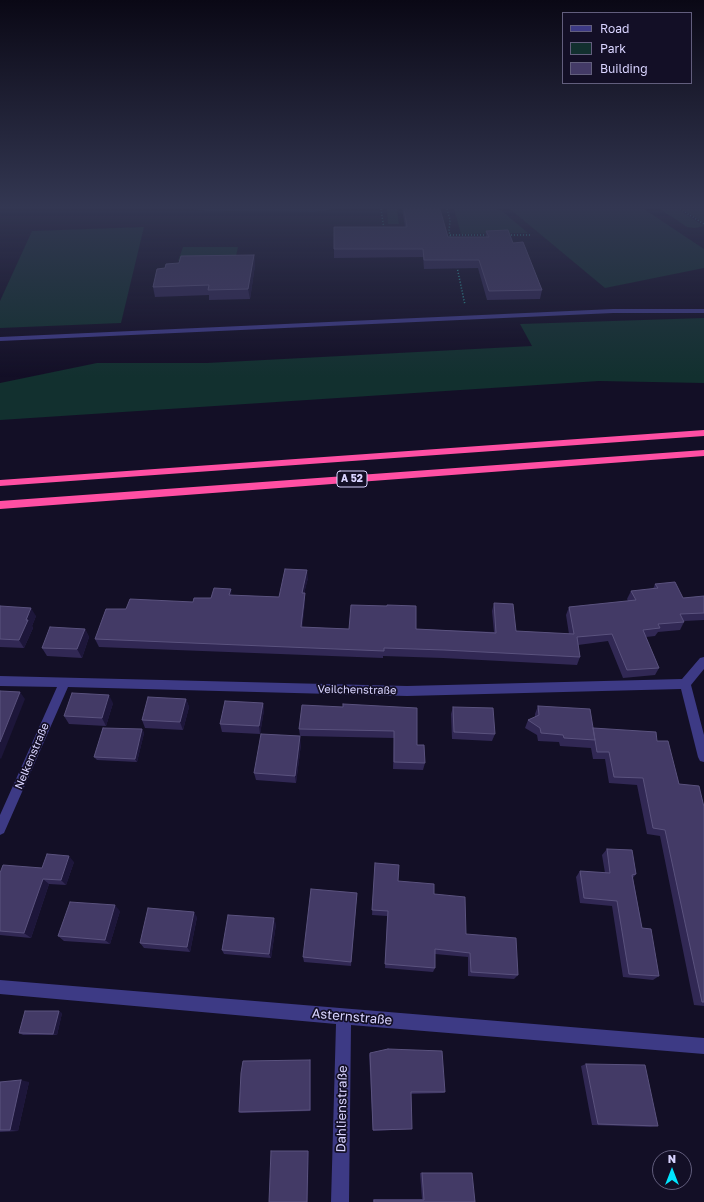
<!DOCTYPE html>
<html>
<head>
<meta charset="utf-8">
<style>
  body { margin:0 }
  #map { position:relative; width:704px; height:1202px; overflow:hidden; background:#130f26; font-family:"Golos Text",sans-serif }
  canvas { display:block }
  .legend { position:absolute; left:562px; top:12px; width:130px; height:72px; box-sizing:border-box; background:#130f26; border:1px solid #625e7d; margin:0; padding:5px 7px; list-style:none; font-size:12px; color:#d9d4ff }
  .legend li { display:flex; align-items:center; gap:8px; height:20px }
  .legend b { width:20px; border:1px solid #625e7d }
  .north { position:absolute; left:652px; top:1150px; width:40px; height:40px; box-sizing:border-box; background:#130f26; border:1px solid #625e7d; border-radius:50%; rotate:0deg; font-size:11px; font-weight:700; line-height:16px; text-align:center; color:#d9d4ff }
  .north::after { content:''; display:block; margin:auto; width:14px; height:18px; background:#00e5ff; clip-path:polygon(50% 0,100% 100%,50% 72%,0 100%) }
</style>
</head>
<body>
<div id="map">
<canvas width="704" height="1202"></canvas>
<ul class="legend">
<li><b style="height:5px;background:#3d3a85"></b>Road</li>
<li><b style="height:11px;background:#12302f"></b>Park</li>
<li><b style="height:11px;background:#433a66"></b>Building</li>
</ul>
<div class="north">N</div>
</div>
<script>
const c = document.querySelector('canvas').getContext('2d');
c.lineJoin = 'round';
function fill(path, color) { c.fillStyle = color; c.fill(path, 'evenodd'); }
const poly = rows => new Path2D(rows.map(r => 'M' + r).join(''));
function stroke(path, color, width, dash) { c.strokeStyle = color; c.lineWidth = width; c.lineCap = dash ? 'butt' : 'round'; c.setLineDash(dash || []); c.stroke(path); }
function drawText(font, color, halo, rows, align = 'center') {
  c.font = font + ' "Golos Text",sans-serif'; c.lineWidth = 3.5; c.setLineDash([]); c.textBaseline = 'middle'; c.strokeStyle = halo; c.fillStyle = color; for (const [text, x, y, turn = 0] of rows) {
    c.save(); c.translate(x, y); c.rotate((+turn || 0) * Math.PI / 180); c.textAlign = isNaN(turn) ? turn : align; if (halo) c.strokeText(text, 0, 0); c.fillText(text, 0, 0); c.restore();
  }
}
const green = poly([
  [387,209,397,209,399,224,388,224],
  [454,209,496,209,502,211,528,233,461,234],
  [510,209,644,209,704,249,704,268,605,288],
  [660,209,678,209,704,226,695,228,687,227],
  [682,209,704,209,704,223],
  [144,227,121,323,0,328,0,301,32,231],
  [183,247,238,247,235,260,178,261],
  [704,318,704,383,599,381,0,420,0,383,97,363,207,363,532,346,520,324]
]);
const water = poly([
  [190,209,335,209,315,212,212,211]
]);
const path = poly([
  [381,209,384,229],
  [447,209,450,220,449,231,451,240],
  [680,209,704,224],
  [450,235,489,235],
  [508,235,530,235],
  [457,267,465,305]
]);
const street = poly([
  [613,309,704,309,704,313,613,313,0,341,0,337,613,309],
  [704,657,704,669,691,685,704,735,704,762,700,761,698,757,681,689,407,696,68,687,4,833,0,835,0,815,57,687,0,686,0,676,407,686,682,679,700,658,704,657],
  [0,980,704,1038,704,1054,351,1025,349,1202,331,1202,336,1024,0,994,0,980]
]);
const highway = poly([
  [704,430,704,436,0,486,0,480,704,430],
  [704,450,704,456,0,509,0,501,704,450]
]);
const wall = poly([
  [402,209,440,209,448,237,486,237,486,231,513,243,542,290,540,299,487,300,478,268,424,269,423,257,334,258,334,227,405,227],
  [254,255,255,265,250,299,209,300,209,295,155,297,153,287,165,268,179,263],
  [308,578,304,593,305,601,302,627,349,629,416,629,494,632,492,611,494,603,516,631,569,634,566,615,569,607,628,601,627,599,631,591,653,589,655,584,683,598,704,596,704,620,684,621,684,622,680,630,658,632,655,636,646,637,659,668,655,675,623,678,608,641,578,645,580,657,577,665,443,658,383,656,383,658,99,647,95,639,126,609,193,602,232,595,279,597],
  [0,606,36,616,32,626,33,628,24,648,0,647],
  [85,629,89,637,82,658,47,656,42,648],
  [186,699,189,707,183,730,145,728,142,720],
  [113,703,106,726,69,724,64,716],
  [263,703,264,710,260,734,222,732,220,724],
  [538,706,593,728,657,741,679,784,704,807,704,1006,694,1005,660,836,647,834,637,785,609,783,605,759,593,759,591,748,560,746,559,742,538,741,537,735,525,728,528,720,535,717,535,714],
  [343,707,417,708,417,745,425,763,423,770,393,769,394,738,300,736,299,729],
  [453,707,495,734,492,741,452,739,451,714],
  [142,729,144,733,137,762,97,760,94,757],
  [301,744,296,783,256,780,254,773],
  [607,849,636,874,633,878,642,928,659,976,653,980,623,977,612,906,580,903,576,877,580,871,605,873,602,855],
  [74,862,66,885,49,884,31,938,0,935,0,873,42,868],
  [375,863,398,881,434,894,466,934,518,975,514,979,468,976,468,957,435,954,435,968,433,972,385,968,387,916,372,915],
  [357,893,351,966,304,962,303,957],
  [120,911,110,944,64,941,58,936],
  [197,917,190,952,144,948,140,943],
  [276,924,271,958,224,954,222,950],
  [62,1013,57,1035,23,1035,19,1033],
  [370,1053,445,1092,443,1093,411,1094,412,1129,410,1129,373,1131,369,1055],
  [310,1060,311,1062,311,1111,241,1113,239,1112],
  [586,1064,658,1126,650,1127,592,1125,581,1066],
  [0,1082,29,1082,18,1131,0,1132],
  [420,1173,469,1173,475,1202,373,1202,373,1199,422,1199]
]);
const shadedWall = poly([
  [254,255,255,265,250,299,248,289],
  [307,570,308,578,302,601,302,593],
  [231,589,232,597,229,595],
  [305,593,305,601,302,635,301,627],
  [31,608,36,616,32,626,33,628,24,648,19,640],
  [85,629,89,637,82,658,77,649],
  [20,692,25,699,1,759,0,758,0,742],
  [109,695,113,703,106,726,102,718],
  [186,699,189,707,183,730,180,722],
  [263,703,264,710,260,734,259,726],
  [142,729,144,733,137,762,135,759],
  [300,736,301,744,296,783,295,776],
  [69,856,74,862,66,885,61,880],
  [43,879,49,884,31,938,24,933],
  [115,905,120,911,110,944,105,940],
  [194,912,197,917,190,952,187,947],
  [274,918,276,924,271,958,269,954],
  [59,1011,62,1013,57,1035,53,1034],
  [310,1060,311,1062,311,1111,310,1110],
  [21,1080,29,1082,18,1131,10,1130],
  [308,1151,309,1151,308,1202,307,1202]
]);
const building = poly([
  [404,209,440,209,448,237,489,237,486,231,508,230,513,243,523,242,542,290,489,291,479,260,424,260,423,249,334,249,334,227,407,227,404,209],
  [254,255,248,289,208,290,209,285,153,287,157,269,165,268,166,264,179,263,181,256,254,255],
  [285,569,307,570,302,593,305,593,301,627,349,629,351,605,387,606,387,605,416,606,416,629,496,633,494,603,513,604,516,631,574,634,569,607,636,600,631,591,658,588,655,584,675,582,683,598,704,596,704,613,680,614,684,622,658,624,660,628,643,630,659,668,627,670,612,634,577,637,580,657,444,650,384,648,384,651,95,639,106,609,126,609,130,599,193,602,194,598,211,598,214,588,231,589,229,595,279,597,285,569],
  [0,606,31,608,26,620,28,620,19,640,0,639,0,606],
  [50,627,85,629,77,649,42,648,50,627],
  [0,691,20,692,0,742,0,691],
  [72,693,109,695,102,718,64,716,72,693],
  [148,697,186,699,180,722,142,720,148,697],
  [225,701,263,703,259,726,220,724,225,701],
  [343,704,417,708,417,745,424,745,425,763,394,762,394,731,299,729,302,705,343,707,343,704],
  [538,706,590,709,595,740,564,738,563,735,541,733,540,728,528,720,539,715,538,706],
  [453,707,493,708,495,734,454,732,453,707],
  [103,728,142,729,135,759,94,757,103,728],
  [593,728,656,732,657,741,668,741,679,784,699,786,704,807,704,1002,702,1002,665,830,653,828,643,778,614,777,609,752,597,752,593,728],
  [261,734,300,736,295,776,254,773,261,734],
  [607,849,632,850,636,874,632,875,642,928,651,929,659,976,629,974,617,901,584,898,580,871,610,873,607,849],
  [47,854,69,856,61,880,43,879,24,933,0,931,0,873,3,865,42,868,47,854],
  [375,863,399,865,398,881,434,884,434,894,465,897,466,934,516,938,518,975,471,972,470,953,435,949,435,968,385,964,388,911,372,910,375,863],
  [311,889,357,893,351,962,303,957,311,889],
  [70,902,115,905,105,940,58,936,70,902],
  [148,908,194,912,187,947,140,943,148,908],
  [228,915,274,918,269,954,222,950,228,915],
  [25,1011,59,1011,53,1034,19,1033,25,1011],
  [388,1049,442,1051,445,1092,411,1092,412,1129,373,1130,370,1053,388,1049],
  [310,1060,310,1110,239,1112,241,1073,243,1061,310,1060],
  [586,1064,645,1065,658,1126,598,1124,586,1064],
  [21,1080,10,1130,0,1130,0,1082,21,1080],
  [271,1151,308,1151,307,1202,269,1202,271,1151],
  [422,1173,472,1173,475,1202,374,1202,374,1200,424,1200,422,1173]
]);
const shields = [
  [352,479,30]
];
const shieldNames = [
  ["A 52",352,479]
];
const streetNames = [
  ["Veilchenstraße",357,690,1],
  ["Nelkenstraße",32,756,-67]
];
const nearStreetnames = [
  ["Asternstraße",352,1017,5],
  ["Dahlienstraße",342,1109,-89]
];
fill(green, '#12302f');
fill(water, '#0c2248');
stroke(path, '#2fb8b0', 1.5, [1, 2]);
fill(street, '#3d3a85');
fill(highway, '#ff4fa3');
fill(wall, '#312854');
fill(shadedWall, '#1d163a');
fill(building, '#433a66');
stroke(building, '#5a527e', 1);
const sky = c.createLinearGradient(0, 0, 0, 377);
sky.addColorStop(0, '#0a0815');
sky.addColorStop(0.55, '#333752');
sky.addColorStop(1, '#33375200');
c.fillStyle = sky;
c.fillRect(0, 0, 704, 377);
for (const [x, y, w] of shields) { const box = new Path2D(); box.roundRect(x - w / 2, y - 8, w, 16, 3); c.fillStyle = '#130f26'; c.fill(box); stroke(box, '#d9d4ff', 1); }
drawText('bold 10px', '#d9d4ff', null, shieldNames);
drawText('11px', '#d9d4ff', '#130f26', streetNames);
drawText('13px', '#d9d4ff', '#130f26', nearStreetnames);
</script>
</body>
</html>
